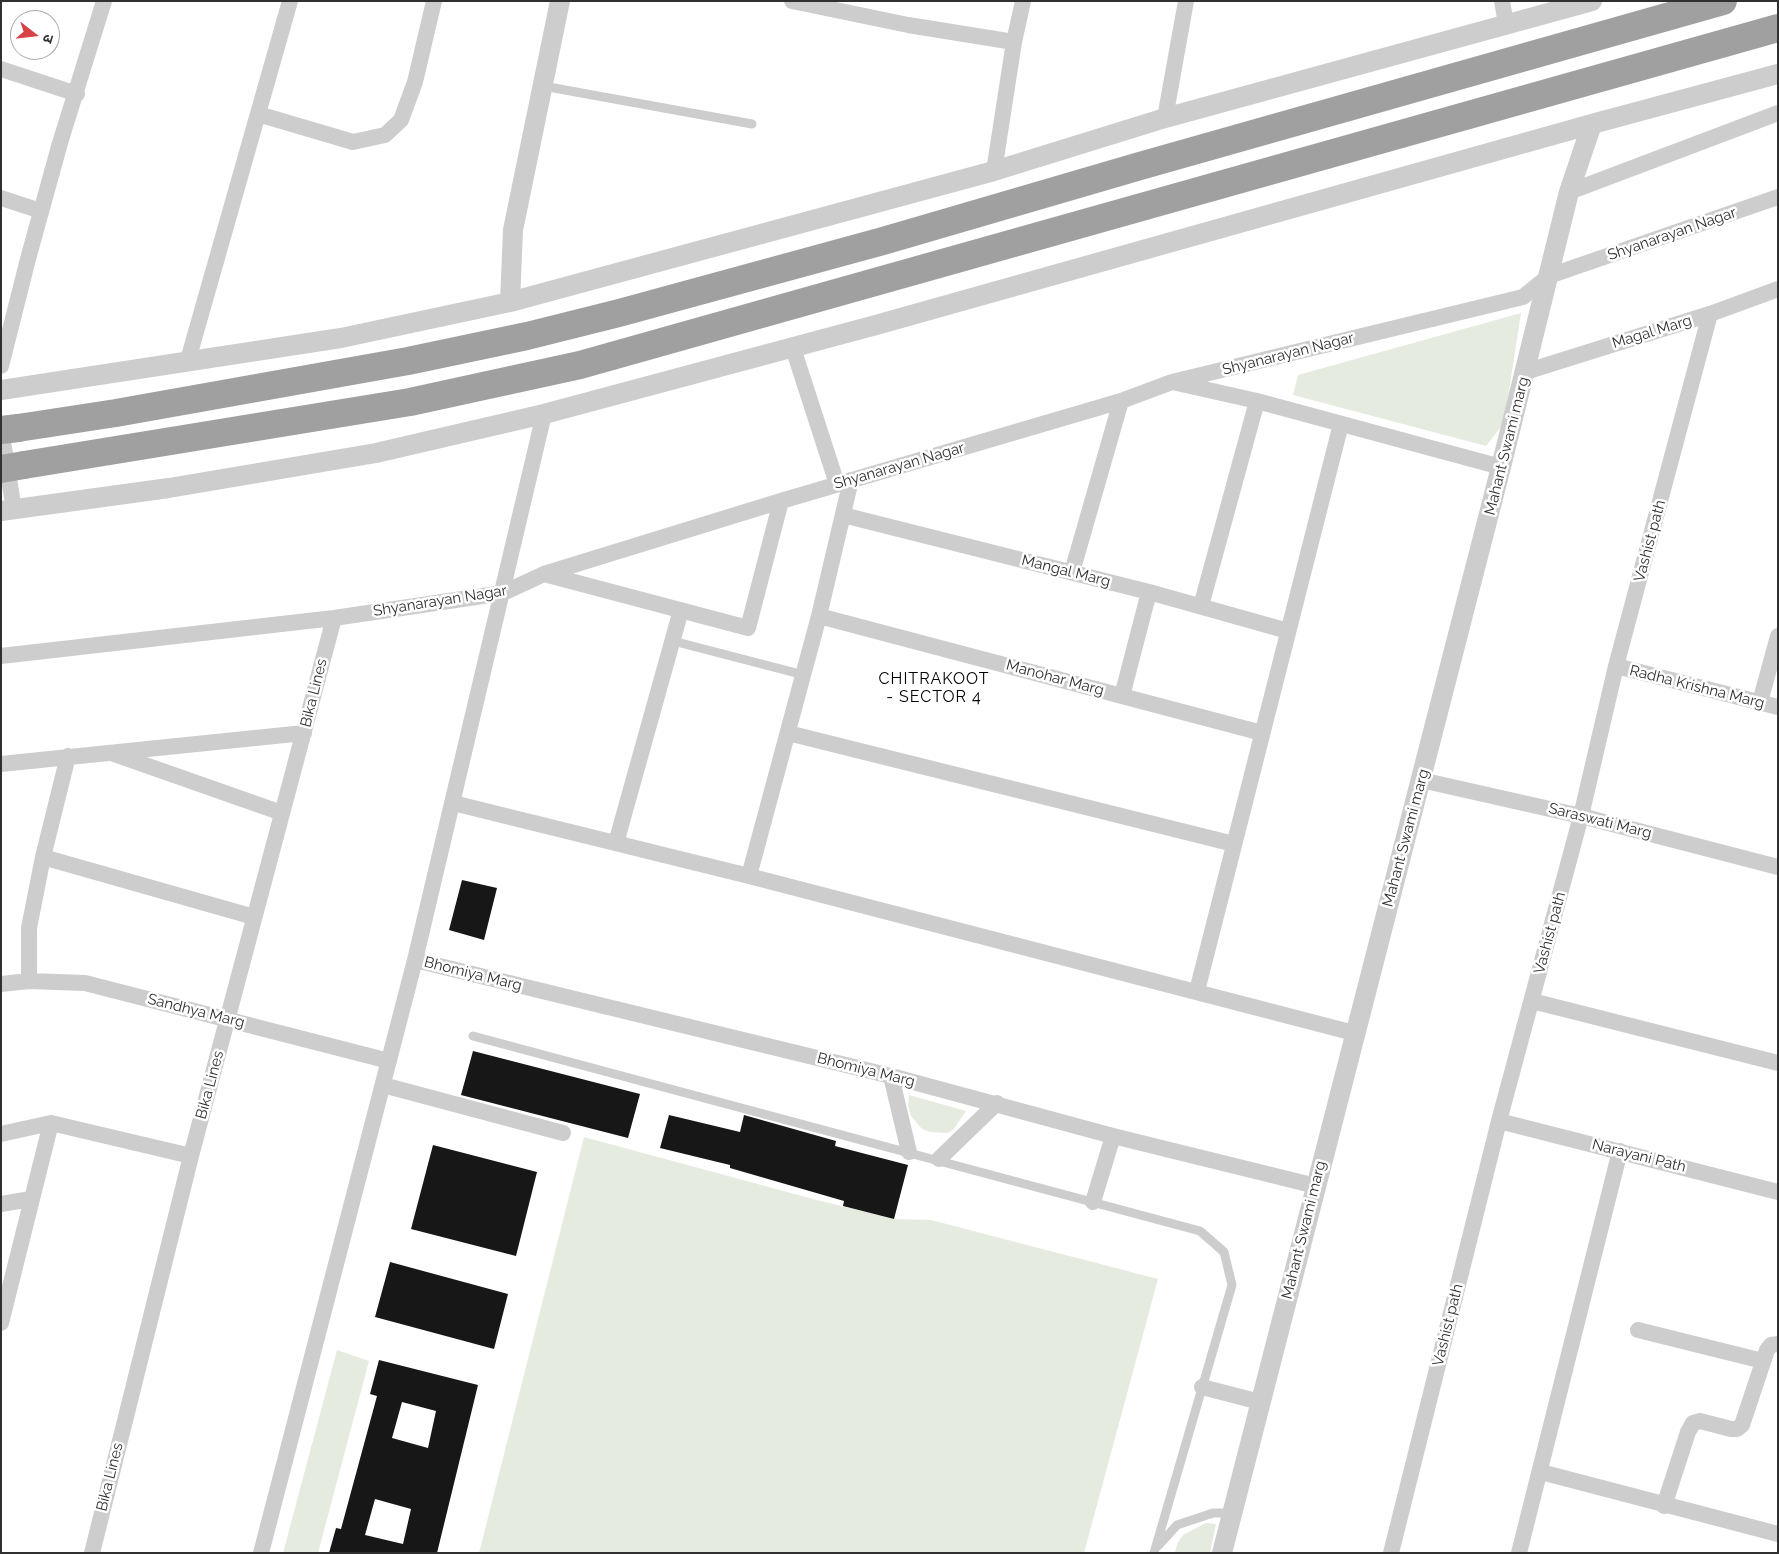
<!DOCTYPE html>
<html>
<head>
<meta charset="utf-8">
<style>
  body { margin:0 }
  #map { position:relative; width:1779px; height:1554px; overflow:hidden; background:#fff; font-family:Raleway,"Noto Sans Devanagari",sans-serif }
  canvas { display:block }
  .frame { position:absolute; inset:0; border:2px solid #303030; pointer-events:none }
  .north { position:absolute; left:10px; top:10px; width:50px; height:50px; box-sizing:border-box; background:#fff; border:1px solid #acacac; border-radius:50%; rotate:106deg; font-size:14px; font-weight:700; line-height:20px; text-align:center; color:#303030 }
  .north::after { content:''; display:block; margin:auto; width:18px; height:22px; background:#d84146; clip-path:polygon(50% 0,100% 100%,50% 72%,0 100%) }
</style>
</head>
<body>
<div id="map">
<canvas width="1779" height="1554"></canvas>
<div class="frame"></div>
<div class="north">उ</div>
</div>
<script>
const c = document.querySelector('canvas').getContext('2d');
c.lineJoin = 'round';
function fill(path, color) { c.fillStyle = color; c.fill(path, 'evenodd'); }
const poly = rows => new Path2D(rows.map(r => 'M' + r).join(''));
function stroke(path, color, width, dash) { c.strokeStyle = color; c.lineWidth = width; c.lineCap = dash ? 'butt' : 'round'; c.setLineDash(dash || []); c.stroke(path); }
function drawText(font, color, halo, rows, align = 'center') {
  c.font = font + ' Raleway,sans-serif'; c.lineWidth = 5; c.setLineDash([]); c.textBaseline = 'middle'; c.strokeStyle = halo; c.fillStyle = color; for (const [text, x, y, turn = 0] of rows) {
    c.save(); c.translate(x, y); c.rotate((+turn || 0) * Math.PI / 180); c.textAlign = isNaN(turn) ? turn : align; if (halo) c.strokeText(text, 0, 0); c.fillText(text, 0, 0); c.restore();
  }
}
const green = poly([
  [1521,313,1504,423,1486,446,1293,395,1298,375],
  [909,1095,966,1111,953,1130,947,1133,930,1132,922,1129,911,1116,908,1106],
  [584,1137,813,1199,894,1219,931,1220,1158,1279,1084,1553,479,1553],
  [337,1350,369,1361,318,1553,283,1553],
  [1206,1523,1216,1524,1210,1553,1175,1553,1177,1544,1183,1535]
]);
const building = poly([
  [462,880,497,888,484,940,449,930],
  [473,1051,640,1094,628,1138,461,1095],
  [669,1115,740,1132,744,1115,836,1141,835,1146,908,1165,894,1219,843,1206,844,1201,730,1168,730,1165,660,1148],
  [433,1145,537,1172,516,1256,411,1229],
  [390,1262,508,1294,494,1349,375,1317],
  [379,1360,478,1385,437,1553,329,1553,336,1528,341,1529,377,1396,370,1394],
  [402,1402,436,1411,428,1448,392,1438],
  [375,1499,411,1509,403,1544,365,1535]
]);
const service = poly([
  [543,86,752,124],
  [673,641,804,675],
  [473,1036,1200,1231,1224,1252,1232,1285,1154,1553],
  [1158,1546,1177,1525,1213,1513,1232,1513]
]);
const minor = poly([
  [792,1,908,25,1014,42],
  [1502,1,1506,24],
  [1,69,77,94],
  [258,114,353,142,385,135,401,120,415,82,434,1],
  [1165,118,1186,1],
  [994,171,1014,42,1023,1],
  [1569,192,1778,113],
  [1,198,41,211],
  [793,348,837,484],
  [188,360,290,1],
  [1,366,28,259,60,143,104,1],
  [1525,372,1710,314,1778,289],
  [1177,383,1257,401,1501,467],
  [1,429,14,510],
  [843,515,1149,592,1288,631],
  [1072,572,1121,401],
  [544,574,748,628,781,501],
  [1201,606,1257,401],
  [819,616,1262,733],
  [1,656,334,618,503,593,544,574,781,501,1121,401,1172,382,1523,297,1549,276,1778,197],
  [1616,666,1778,707],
  [1122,696,1149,592],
  [1760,702,1778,636],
  [788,733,1234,844],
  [114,754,282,813],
  [1,764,304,733],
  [1421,780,1581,816,1778,867],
  [453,803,749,876,1354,1033],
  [616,843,681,610],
  [43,857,254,917],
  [749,876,819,616,851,480],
  [415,960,891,1076,1113,1136,1316,1186],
  [29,981,29,928,43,857,68,756],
  [1,984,29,981,85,983,389,1061],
  [1197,991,1341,424],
  [1532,1001,1778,1063],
  [891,1076,909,1152],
  [383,1085,563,1133],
  [1499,1121,1778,1192],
  [1,1134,51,1123,191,1156],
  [939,1159,997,1103],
  [1093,1202,1113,1136],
  [1,1204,31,1199],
  [1,1323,51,1123],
  [1638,1330,1763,1361],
  [1202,1387,1260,1402],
  [1541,1472,1778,1534],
  [1664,1506,1688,1432,1693,1423,1700,1421,1731,1429,1737,1429,1742,1425,1767,1350,1771,1345,1778,1344],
  [92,1553,191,1156,334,618],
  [261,1553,415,960,544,414],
  [1391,1553,1499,1121,1581,816,1616,666,1710,314],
  [1519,1553,1620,1151]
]);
const tertiary = poly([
  [510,302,513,230,560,1],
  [1,390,341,338,510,302,994,171,1165,118,1592,1],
  [1,511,169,488,376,453,544,414,876,325,1592,124,1778,74],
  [1222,1553,1501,467,1569,192,1592,124]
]);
const trunk = poly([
  [18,428,116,413,408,361,527,336,619,313,883,241,1140,166,1723,1],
  [24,465,410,402,580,365,1778,28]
]);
const trunkBridge = poly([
  [1,430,18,428],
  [1,469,24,465]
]);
const streetNames = [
  ["Shyanarayan Nagar",1672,234,-19],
  ["Magal Marg",1652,332,-17],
  ["Shyanarayan Nagar",1288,354,-14],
  ["Mahant Swami marg",1507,446,-76],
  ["Shyanarayan Nagar",899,466,-16],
  ["Vashist path",1650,541,-75],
  ["Mangal Marg",1066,571,14],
  ["Shyanarayan Nagar",440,601,-9],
  ["Manohar Marg",1055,678,15],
  ["Radha Krishna Marg",1697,687,14],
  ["Bika Lines",314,693,-76],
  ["Saraswati Marg",1600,821,14],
  ["Mahant Swami marg",1406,838,-75],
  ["Vashist path",1550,933,-75],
  ["Bhomiya Marg",473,974,14],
  ["Sandhya Marg",196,1011,14],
  ["Bhomiya Marg",866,1070,14],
  ["Bika Lines",210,1085,-75],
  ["Narayani Path",1639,1156,14],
  ["Mahant Swami marg",1304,1230,-76],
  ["Vashist path",1448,1325,-76],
  ["Bika Lines",110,1477,-76]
];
const neighbourhoodNames = [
  ["CHITRAKOOT",934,679],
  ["- SECTOR 4",934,697]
];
fill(green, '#e5ecdf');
fill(building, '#171717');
stroke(service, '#cdcdcd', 9);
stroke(minor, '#cdcdcd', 16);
stroke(tertiary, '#cdcdcd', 20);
stroke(trunk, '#a0a0a0', 28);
stroke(trunkBridge, '#a0a0a0', 28);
drawText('15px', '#303030', '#fff', streetNames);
c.letterSpacing = '1px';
drawText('16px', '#000', '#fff', neighbourhoodNames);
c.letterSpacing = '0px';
</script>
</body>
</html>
